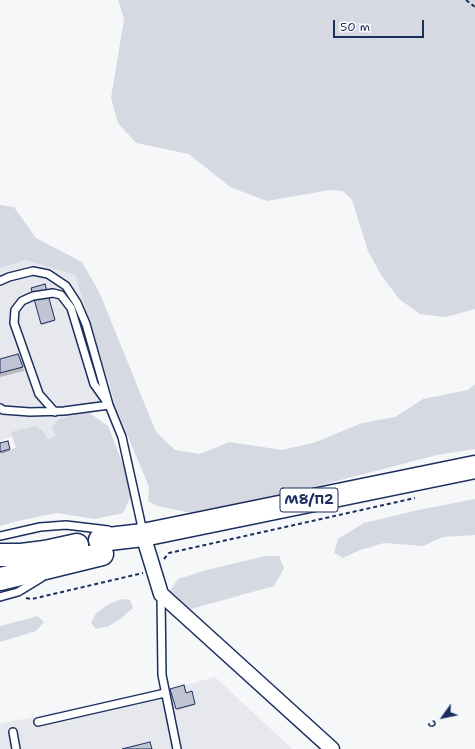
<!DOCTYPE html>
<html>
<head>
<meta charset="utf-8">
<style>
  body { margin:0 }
  #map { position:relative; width:475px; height:749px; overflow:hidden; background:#f6f7f9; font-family:"Shantell Sans",sans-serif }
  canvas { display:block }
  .north { position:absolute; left:423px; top:697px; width:40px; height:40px; -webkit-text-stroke:3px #fff; paint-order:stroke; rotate:237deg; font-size:11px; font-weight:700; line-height:16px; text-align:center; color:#1b2f5e }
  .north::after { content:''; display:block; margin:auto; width:14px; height:18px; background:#1b2f5e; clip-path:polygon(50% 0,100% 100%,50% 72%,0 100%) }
  .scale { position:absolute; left:333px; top:20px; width:91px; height:18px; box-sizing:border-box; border:2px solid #1b2f5e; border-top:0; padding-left:5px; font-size:12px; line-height:14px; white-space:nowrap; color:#1b2f5e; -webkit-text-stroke:3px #fff; paint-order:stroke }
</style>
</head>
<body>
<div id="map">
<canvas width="475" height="749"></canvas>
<div class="north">С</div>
<div class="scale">50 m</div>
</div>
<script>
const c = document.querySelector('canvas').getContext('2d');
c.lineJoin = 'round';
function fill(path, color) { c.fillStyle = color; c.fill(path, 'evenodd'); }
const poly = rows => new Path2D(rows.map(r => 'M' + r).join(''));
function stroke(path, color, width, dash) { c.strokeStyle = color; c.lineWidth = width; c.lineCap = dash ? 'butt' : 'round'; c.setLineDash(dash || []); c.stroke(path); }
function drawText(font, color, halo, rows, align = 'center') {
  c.font = font + ' "Shantell Sans",sans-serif'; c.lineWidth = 3; c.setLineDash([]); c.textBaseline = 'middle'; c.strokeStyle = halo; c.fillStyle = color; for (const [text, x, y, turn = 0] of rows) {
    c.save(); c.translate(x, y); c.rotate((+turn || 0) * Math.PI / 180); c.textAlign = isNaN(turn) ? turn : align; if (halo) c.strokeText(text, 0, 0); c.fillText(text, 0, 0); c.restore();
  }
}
const built = poly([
  [26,260,75,274,117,410,88,412,56,436,48,439,43,431,11,432,13,437,0,440,0,268],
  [215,677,292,749,0,749,0,724,164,689,170,689]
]);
const green = poly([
  [118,0,475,0,475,309,446,317,420,314,399,299,381,275,368,251,352,200,343,191,330,190,267,201,230,187,189,154,136,143,118,123,111,98,124,19],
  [0,205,14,207,36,238,82,262,100,294,156,432,175,450,200,454,229,442,282,450,316,442,362,423,395,417,423,399,468,390,475,384,475,449,437,455,221,511,192,513,157,506,148,501,149,487,117,410,75,275,26,260,0,268],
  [88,412,108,426,125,470,131,496,123,513,95,519,56,513,14,522,0,526,0,452,16,448,11,432,36,426,43,431,48,439,56,436,52,427,59,419],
  [475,499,475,535,443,537,423,546,384,543,360,550,343,558,334,553,338,539,364,523,418,510],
  [265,556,279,556,284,568,274,586,191,609,174,604,169,592,178,579,207,570],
  [122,599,130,600,133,608,120,619,109,626,96,629,91,623,96,613,109,604],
  [38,616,44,622,36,631,0,642,0,626]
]);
const shadow = poly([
  [45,286,55,321,42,325,42,323],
  [20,359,24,371,0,377,0,360],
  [8,443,10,451,1,454,0,444],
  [185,688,186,694,192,694,195,705,178,710,172,690]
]);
const building = poly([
  [45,284,55,320,41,324,31,288,45,284],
  [18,354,23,367,0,373,0,359,18,354],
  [8,441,10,449,0,452,0,443,8,441],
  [184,685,186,693,192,691,195,704,176,709,170,689,184,685],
  [150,742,152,749,122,749,150,742]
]);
const path = poly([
  [466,0,475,7],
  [164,559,169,553,415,498],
  [26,598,32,599,143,573]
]);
const service = poly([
  [0,281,9,277,33,271,48,274,66,286,77,303,86,324,109,405,64,411,30,412,3,410,0,408],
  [55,412,39,394,14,323,15,310,22,301,33,296,53,293,61,295,71,308,94,384,109,405,122,437,143,532],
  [0,536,40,527,66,525,108,530],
  [161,595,162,675,177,749],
  [0,597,18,592,41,578],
  [38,722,165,693],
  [13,732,16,749]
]);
const minor = poly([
  [143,535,161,594,332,749]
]);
const primary = poly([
  [100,540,143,535,475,467]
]);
const trunk = poly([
  [0,555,21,555,45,552,77,545],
  [0,579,102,554]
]);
const shields = [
  [309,500,58]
];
const shieldNames = [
  ["М8/П2",309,500]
];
fill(built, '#e6e8ee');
fill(green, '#d6d9e2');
fill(shadow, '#0003');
fill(building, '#c0c4d3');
stroke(building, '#1b2f5e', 1);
stroke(service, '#1b2f5e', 10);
stroke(minor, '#1b2f5e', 17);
stroke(primary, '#1b2f5e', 25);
stroke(trunk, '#1b2f5e', 25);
stroke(path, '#1b2f5e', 2, [4, 3]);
stroke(service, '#fff', 7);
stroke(minor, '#fff', 14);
stroke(primary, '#fff', 22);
stroke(trunk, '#fff', 22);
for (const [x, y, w] of shields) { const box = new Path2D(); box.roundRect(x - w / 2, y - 12, w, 24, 3); c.fillStyle = '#fff'; c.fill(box); stroke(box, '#1b2f5e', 1); }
drawText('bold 14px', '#1b2f5e', null, shieldNames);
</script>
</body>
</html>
